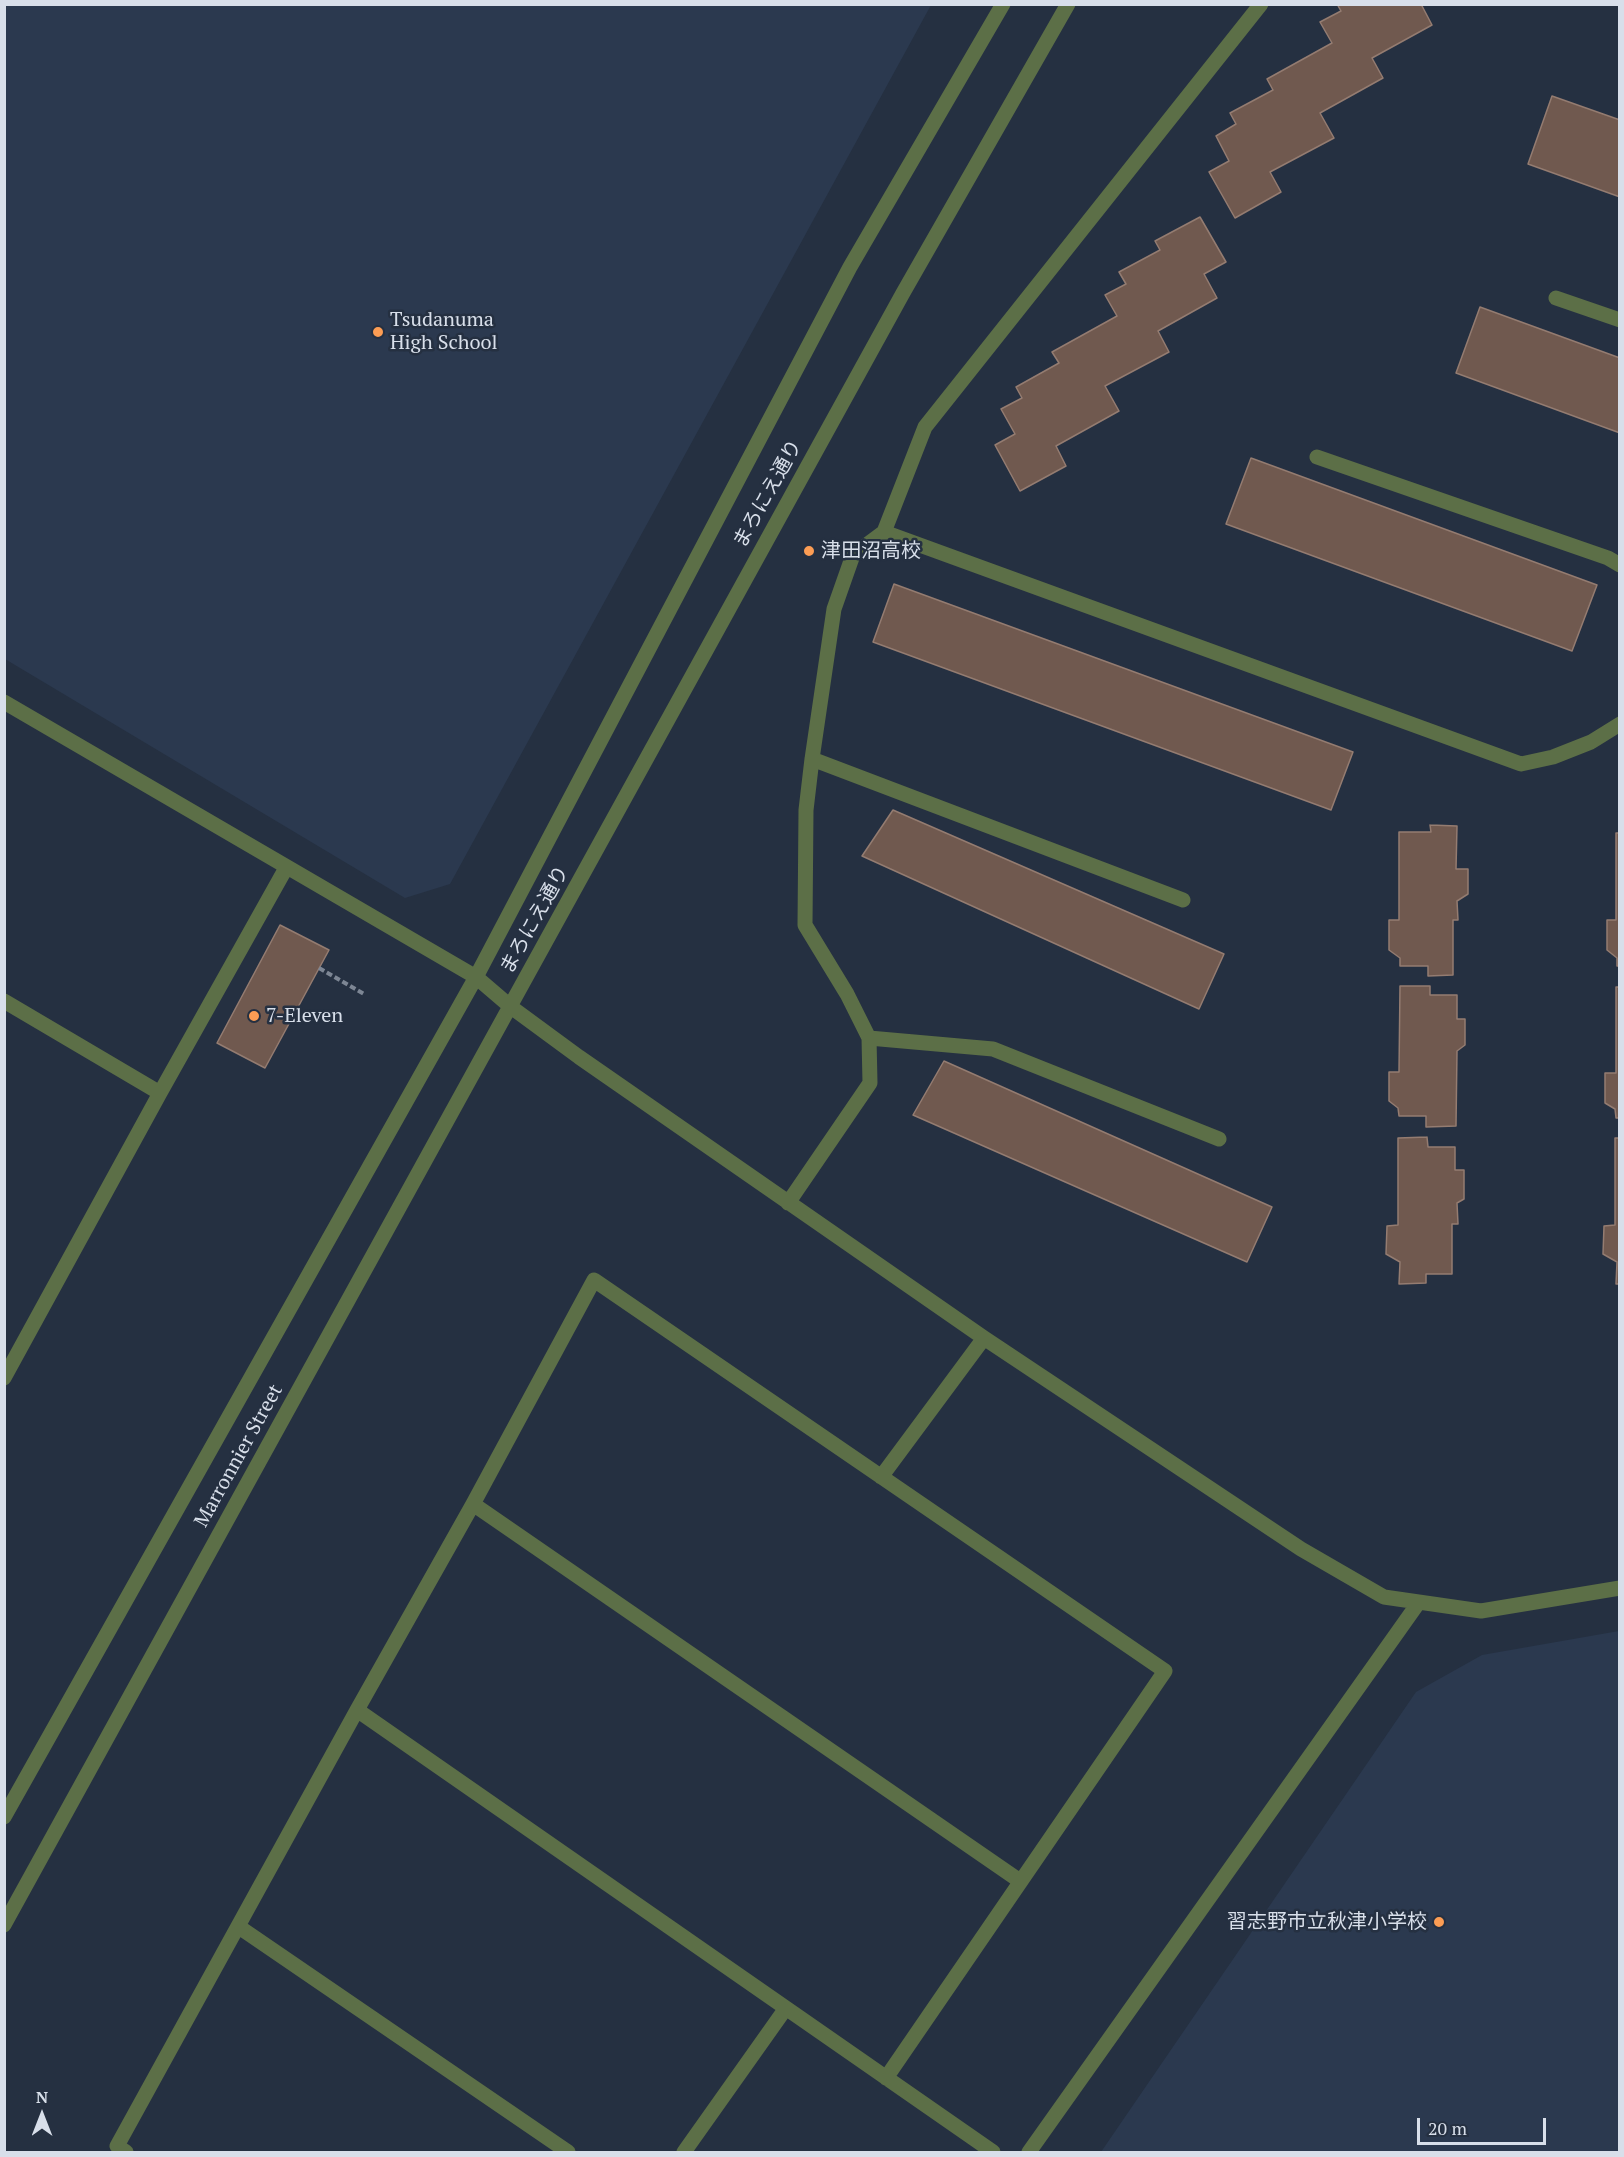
<!DOCTYPE html>
<html>
<head>
<meta charset="utf-8">
<style>
  body { margin:0 }
  #map { position:relative; width:1624px; height:2157px; overflow:hidden; background:#253041; font-family:"PT Serif",serif }
  canvas { display:block }
  .frame { position:absolute; inset:0; border:6px solid #d8dfea; pointer-events:none }
  .north { position:absolute; left:12px; top:2085px; width:60px; height:60px; -webkit-text-stroke:4px #253041; paint-order:stroke; rotate:0deg; font-size:16px; font-weight:700; line-height:24px; text-align:center; color:#d8dfea }
  .north::after { content:''; display:block; margin:auto; width:21px; height:27px; background:#d8dfea; clip-path:polygon(50% 0,100% 100%,50% 72%,0 100%) }
  .scale { position:absolute; left:1417px; top:2118px; width:129px; height:27px; box-sizing:border-box; border:3px solid #d8dfea; border-top:0; padding-left:8px; font-size:18px; line-height:21px; white-space:nowrap; color:#d8dfea; -webkit-text-stroke:4px #253041; paint-order:stroke }
</style>
</head>
<body>
<div id="map">
<canvas width="1624" height="2157"></canvas>
<div class="frame"></div>
<div class="north">N</div>
<div class="scale">20 m</div>
</div>
<script>
const c = document.querySelector('canvas').getContext('2d');
c.lineJoin = 'round';
function fill(path, color) { c.fillStyle = color; c.fill(path, 'evenodd'); }
const poly = rows => new Path2D(rows.map(r => 'M' + r).join(''));
function stroke(path, color, width, dash) { c.strokeStyle = color; c.lineWidth = width; c.lineCap = dash ? 'butt' : 'round'; c.setLineDash(dash || []); c.stroke(path); }
function drawText(font, color, halo, rows, align = 'center') {
  c.font = font + ' "PT Serif","Noto Sans JP",serif'; c.lineWidth = 5; c.setLineDash([]); c.textBaseline = 'middle'; c.strokeStyle = halo; c.fillStyle = color; for (const [text, x, y, turn = 0] of rows) {
    c.save(); c.translate(x, y); c.rotate((+turn || 0) * Math.PI / 180); c.textAlign = isNaN(turn) ? turn : align; if (halo) c.strokeText(text, 0, 0); c.fillText(text, 0, 0); c.restore();
  }
}
const built = poly([
  [5,4,931,5,450,884,405,898,5,659],
  [1619,1631,1619,2152,1101,2152,1416,1692,1482,1655]
]);
const building = poly([
  [1337,4,1421,4,1432,25,1372,58,1383,78,1320,113,1334,138,1270,172,1281,192,1235,218,1209,172,1229,161,1216,136,1236,124,1230,113,1273,90,1267,79,1332,43,1320,22,1341,11,1337,4],
  [1552,96,1620,120,1620,197,1528,164,1552,96],
  [1200,217,1226,262,1204,274,1217,298,1158,331,1169,352,1105,386,1119,411,1056,446,1066,466,1020,491,995,445,1015,434,1001,409,1022,398,1016,387,1059,363,1052,352,1117,316,1105,295,1126,284,1119,272,1160,250,1155,241,1200,217],
  [1480,307,1620,358,1620,433,1456,373,1480,307],
  [1251,458,1597,585,1572,651,1226,524,1251,458],
  [894,584,1353,752,1331,810,873,642,894,584],
  [893,810,1224,954,1199,1009,862,856,893,810],
  [1430,825,1457,826,1456,869,1468,869,1468,894,1457,901,1458,920,1453,920,1453,975,1428,976,1428,966,1400,966,1400,958,1389,950,1389,920,1399,920,1399,832,1431,832,1430,825],
  [1616,833,1620,833,1620,966,1617,966,1617,958,1607,950,1607,920,1616,920,1616,833],
  [280,925,329,950,265,1068,217,1043,280,925],
  [1400,986,1430,986,1430,995,1457,995,1457,1019,1465,1019,1465,1045,1457,1051,1456,1126,1426,1127,1426,1116,1399,1116,1398,1108,1389,1101,1389,1072,1399,1072,1400,986],
  [1616,987,1620,987,1620,1118,1616,1118,1615,1109,1605,1103,1605,1073,1616,1073,1616,987],
  [944,1061,1272,1207,1247,1262,913,1115,944,1061],
  [1427,1137,1428,1147,1455,1147,1455,1170,1464,1170,1464,1199,1457,1203,1458,1224,1452,1224,1452,1274,1426,1274,1426,1283,1399,1284,1400,1262,1386,1254,1387,1226,1398,1225,1398,1138,1427,1137],
  [1615,1138,1620,1138,1620,1284,1616,1284,1617,1262,1603,1254,1604,1226,1615,1225,1615,1138]
]);
const path = poly([
  [319,968,364,994]
]);
const minor = poly([
  [1556,298,1620,320],
  [1317,457,1608,558,1620,565],
  [884,532,1521,764,1553,757,1591,742,1620,724],
  [4,702,476,977,511,1007,579,1057,984,1338,1301,1549,1384,1597,1481,1611,1620,1588],
  [812,759,1183,900],
  [4,1001,160,1093],
  [869,1038,993,1049,1219,1139],
  [788,1203,870,1083,869,1038,847,994,805,925,806,810,812,759,834,609,853,555,884,532,925,427,1261,4],
  [4,1378,160,1093,286,868],
  [881,1477,984,1338],
  [473,1504,1020,1881],
  [357,1710,993,2152],
  [4,1817,476,977,850,267,1003,4],
  [4,1925,903,293,1068,4],
  [239,1927,568,2152],
  [126,2152,117,2146,357,1710,473,1504,594,1280,1165,1671,886,2078],
  [684,2152,786,2008],
  [1029,2152,1419,1602]
]);
const markers = [
  [378,332,6,"#fc9d54"],
  [809,551,6,"#fc9d54"],
  [254,1016,6,"#fc9d54"],
  [1439,1922,6,"#fc9d54"]
];
const poiNames = [
  ["Tsudanuma",390,320],
  ["High School",390,343],
  ["津田沼高校",821,551],
  ["7-Eleven",266,1016],
  ["習志野市立秋津小学校",1427,1922,"right"]
];
const streetNames = [
  ["まろにえ通り",768,494,-61],
  ["まろにえ通り",535,920,-61],
  ["Marronnier Street",239,1456,-61]
];
fill(built, '#2b394f');
fill(building, '#70594f');
stroke(building, '#947c71', 1.5);
stroke(path, '#7d8694', 4, [6, 3]);
stroke(minor, '#5c6f47', 15);
for (const [x, y, r, color] of markers) { const dot = new Path2D(); dot.arc(x, y, r, 0, 2 * Math.PI); c.fillStyle = color; c.fill(dot); stroke(dot, '#253041', 2); }
drawText('20px', '#d8dfea', '#253041', poiNames, 'left');
drawText('20px', '#d8dfea', '#253041', streetNames);
</script>
</body>
</html>
